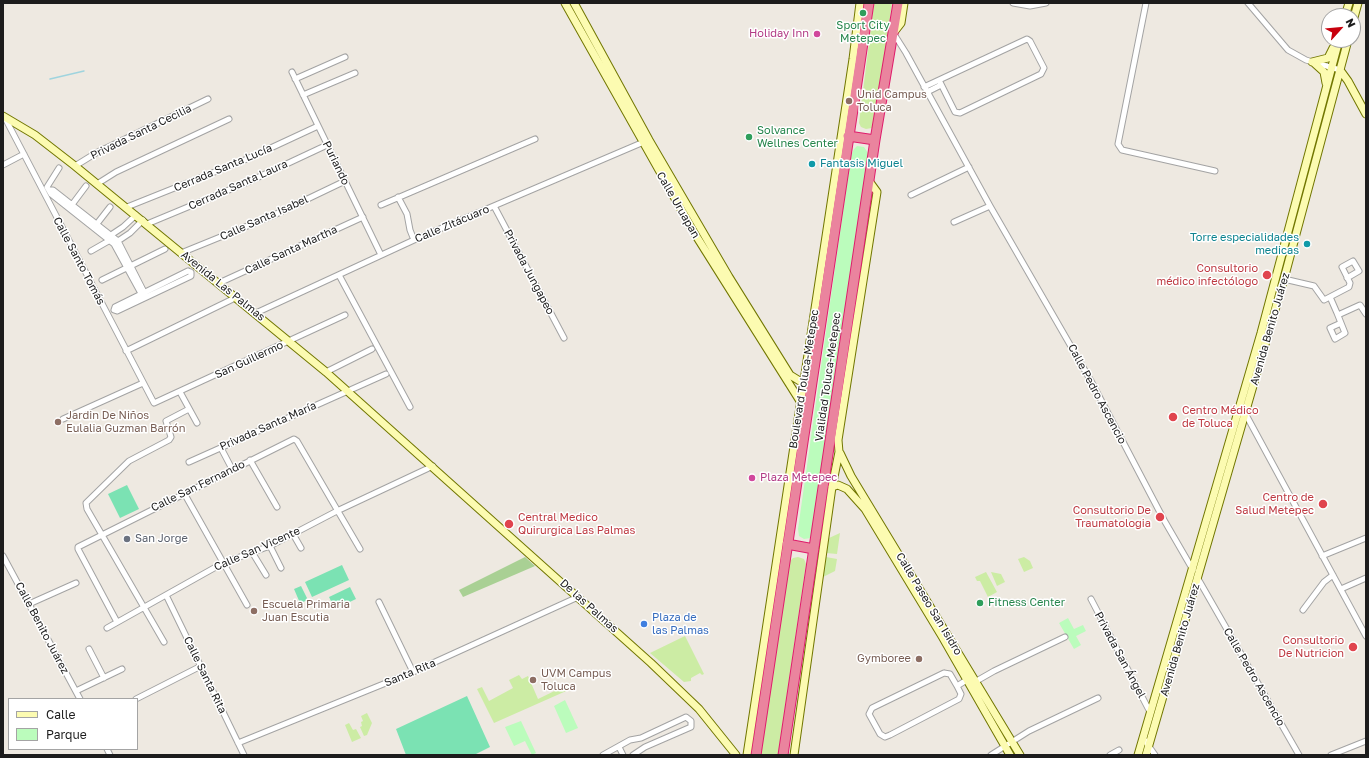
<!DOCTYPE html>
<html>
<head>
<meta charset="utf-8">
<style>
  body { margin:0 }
  #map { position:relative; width:1369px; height:758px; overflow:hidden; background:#eee9e1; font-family:"Golos Text",sans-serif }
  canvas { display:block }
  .frame { position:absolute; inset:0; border:4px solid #1c1c1c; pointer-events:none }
  .legend { position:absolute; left:8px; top:698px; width:130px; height:52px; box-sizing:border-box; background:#fff; border:1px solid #a4a4a4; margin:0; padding:5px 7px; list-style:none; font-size:12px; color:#1c1c1c }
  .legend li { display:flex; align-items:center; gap:8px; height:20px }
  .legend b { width:20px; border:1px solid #a4a4a4 }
  .north { position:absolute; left:1321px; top:8px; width:40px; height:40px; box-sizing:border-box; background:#fff; border:1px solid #a4a4a4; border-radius:50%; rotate:63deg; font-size:11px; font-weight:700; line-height:16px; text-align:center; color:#1c1c1c }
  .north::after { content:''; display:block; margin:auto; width:14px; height:18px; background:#c8000d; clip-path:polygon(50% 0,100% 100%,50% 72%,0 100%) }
</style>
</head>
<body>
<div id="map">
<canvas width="1369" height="758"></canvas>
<div class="frame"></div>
<ul class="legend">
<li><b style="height:5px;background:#fcfbb1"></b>Calle</li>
<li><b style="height:11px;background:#bbfcbc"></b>Parque</li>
</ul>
<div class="north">N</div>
</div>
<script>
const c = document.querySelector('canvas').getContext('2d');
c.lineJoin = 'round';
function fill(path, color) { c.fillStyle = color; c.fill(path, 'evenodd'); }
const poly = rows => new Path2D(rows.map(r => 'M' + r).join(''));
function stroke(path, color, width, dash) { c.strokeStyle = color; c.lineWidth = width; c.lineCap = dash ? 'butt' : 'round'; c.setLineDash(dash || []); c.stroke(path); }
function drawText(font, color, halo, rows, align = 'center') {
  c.font = font + ' "Golos Text",sans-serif'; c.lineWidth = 3; c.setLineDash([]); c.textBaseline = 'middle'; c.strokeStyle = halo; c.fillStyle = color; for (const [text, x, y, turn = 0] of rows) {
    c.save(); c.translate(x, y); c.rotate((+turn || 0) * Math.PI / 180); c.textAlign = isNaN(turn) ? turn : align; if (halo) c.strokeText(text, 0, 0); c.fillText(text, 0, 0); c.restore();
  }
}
const grass = poly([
  [874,3,892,3,875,124,872,128,866,129,861,127,859,123],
  [840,533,837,554,826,553,829,538],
  [798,557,804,559,806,564,778,755,761,755,789,562,793,558],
  [826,557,837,559,835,571,823,577],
  [1024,557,1030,561,1033,568,1024,572,1018,559],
  [986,572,997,592,988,597,980,581,977,581,975,577],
  [991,572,1001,574,1005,582,997,586],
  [685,636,704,674,702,675,700,673,691,678,691,681,684,682,650,653],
  [519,675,522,679,528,676,538,699,571,683,573,688,494,723,477,689,482,687,489,701,513,688,509,680],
  [367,713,372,723,367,735,364,736,360,727,362,726,361,722,363,721,361,716],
  [349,723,353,730,356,729,361,738,352,742,345,725]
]);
const forest = poly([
  [525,557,535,566,463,597,459,590]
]);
const park = poly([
  [857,146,864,147,868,153,814,532,811,538,804,539,799,536,798,529,851,155,854,149],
  [1068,618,1074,629,1083,625,1086,631,1076,636,1081,645,1074,649,1059,623],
  [565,700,578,728,566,733,554,706],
  [521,721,536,753,532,755,525,741,514,746,505,727]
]);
const pitch = poly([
  [127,485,139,509,120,518,108,494],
  [342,565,349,580,312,597,305,582],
  [301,586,308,600,300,603,294,589],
  [350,587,356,599,335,609,329,597],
  [467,696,490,747,474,755,406,755,396,729]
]);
const stream = poly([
  [50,79,84,71]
]);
const street = poly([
  [1013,3,1030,6,1046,3],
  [1146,3,1118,144,1122,150,1215,171],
  [1248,3,1288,50,1306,60,1340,70],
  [894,34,906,53,990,206,1091,381,1164,520,1193,570],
  [292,72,381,255],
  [295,79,345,57],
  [924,87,1027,39,1030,41,1044,68,1041,74,960,113,955,112,939,80],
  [927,92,941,85],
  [303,95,355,73],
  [5,118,154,403,345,315],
  [3,165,24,154],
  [75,166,96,153,208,99],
  [59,168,47,187,51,194,114,244,143,297],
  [97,184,116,172,229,119],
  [50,190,53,190,118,241,144,292],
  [911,195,969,167],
  [398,197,407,214,410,230,414,240],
  [381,205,535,139],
  [71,206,86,186],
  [494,206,564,338],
  [127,207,247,159,318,126],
  [954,222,990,206],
  [147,224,248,182,327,145],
  [96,225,110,207],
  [111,235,123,227,136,215],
  [118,241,130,233,143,220],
  [91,251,112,239],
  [181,253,272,216,345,181],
  [188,271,191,272,191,276,117,311,114,310,115,307,188,271],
  [339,275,410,407],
  [1284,279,1314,286,1324,300,1349,287,1350,283,1342,267,1353,261,1359,271,1347,278],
  [102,280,165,249],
  [219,283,363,217],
  [1330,297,1337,313,1345,333,1335,339,1330,328,1341,323],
  [256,313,414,240,646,141],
  [1338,315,1360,305,1366,314],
  [126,351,237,297],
  [326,372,372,349],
  [180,392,197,423],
  [1245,413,1366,636],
  [63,419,143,383],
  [221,448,232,469],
  [250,460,277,507],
  [189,462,386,374],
  [184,493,247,605],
  [293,534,301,548],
  [270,546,281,568],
  [252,552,266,575],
  [3,556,80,699],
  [1322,556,1366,538],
  [1197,577,1299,755],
  [1341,589,1366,578],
  [166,595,244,755],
  [1091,599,1150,712],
  [379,602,413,672],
  [29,604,76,583],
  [1303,610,1324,582,1333,575],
  [117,622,78,549,78,547,294,439,297,441,360,549],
  [107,628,223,563,270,546,337,511,433,466],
  [164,642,87,509,86,503,129,461,169,440,171,437,166,421,189,409],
  [89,649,104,678],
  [944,673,950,674,957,686,961,694,959,699,890,735,885,737,880,734,869,714,872,708,944,673],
  [973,683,994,671,1065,637],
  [957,686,970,678],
  [76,691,122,669],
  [136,699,201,666],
  [1143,738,1155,755],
  [238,743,413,672,578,597],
  [619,747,623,755],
  [107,749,110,755],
  [603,755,630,740,641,738,686,717,691,721,691,727,645,747,633,755],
  [991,755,1029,731,1098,698],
  [1110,755,1119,750],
  [1331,755,1366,741]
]);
const secondary = poly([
  [565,3,695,234,800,401],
  [574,3,649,140,729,277,790,375,803,383],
  [1345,16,1349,3],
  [1353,21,1358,3],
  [894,32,901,23,904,3],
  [1312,62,1328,58,1333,48],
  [1313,62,1324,72,1326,83],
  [1340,70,1348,81,1366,114],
  [3,116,35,135,75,166,326,372,651,663,699,709,736,755],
  [840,453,851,476,1020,755],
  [832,487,838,485,847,489,865,509,943,638,1010,755],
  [747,755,853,59,860,3],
  [794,755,832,487,839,452,838,440,877,192,869,181],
  [1138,755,1261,333,1339,40],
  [1146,755,1284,279,1348,40]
]);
const highway = poly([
  [848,136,875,140],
  [787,544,814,549],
  [756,755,869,3],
  [783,755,875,140,898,3]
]);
const markers = [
  [863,13,4,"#2e9e5b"],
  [817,34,4,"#d1479c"],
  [849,101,4,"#8d6e63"],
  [749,137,4,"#2e9e5b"],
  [812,164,4,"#0f9aa8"],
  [1307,244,4,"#0f9aa8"],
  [1267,275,5,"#e0444e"],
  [1173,417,5,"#e0444e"],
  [58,422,4,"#8d6e63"],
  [752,478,4,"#d1479c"],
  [1323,504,5,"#e0444e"],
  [1160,517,5,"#e0444e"],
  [509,524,5,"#e0444e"],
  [127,539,4,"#6b7280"],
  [980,603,4,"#2e9e5b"],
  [254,611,4,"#8d6e63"],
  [644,624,4,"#3f7fe0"],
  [1353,647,5,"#e0444e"],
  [919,659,4,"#8d6e63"],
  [533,680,4,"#8d6e63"]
];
const leisureNames = [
  ["Sport City",863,26,"center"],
  ["Metepec",863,39,"center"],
  ["Solvance",757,131],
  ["Wellnes Center",757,144],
  ["Fitness Center",988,603]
];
const hotelNames = [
  ["Holiday Inn",809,34],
  ["Plaza Metepec",760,478,"left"]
];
const educationNames = [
  ["Unid Campus",857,95],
  ["Toluca",857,108],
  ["Jardin De Niños",66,416],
  ["Eulalia Guzman Barrón",66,429],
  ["Escuela Primaria",262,605],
  ["Juan Escutia",262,618],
  ["Gymboree",911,659,"right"],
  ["UVM Campus",541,674],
  ["Toluca",541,687]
];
const streetNames = [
  ["Privada Santa Cecilia",141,132,-26],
  ["Puriando",336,163,64],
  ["Cerrada Santa Lucía",223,168,-23],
  ["Cerrada Santa Laura",238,185,-24],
  ["Calle Uruapan",678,205,60],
  ["Calle Santa Isabel",264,218,-24],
  ["Calle Zitácuaro",452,224,-23],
  ["Calle Santa Martha",291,250,-25],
  ["Calle Santo Tomás",79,261,62],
  ["Privada Jungapeo",529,272,62],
  ["Avenida Las Palmas",223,286,39],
  ["Avenida Benito Juárez",1270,329,-74],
  ["San Guillermo",249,360,-25],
  ["Vialidad Toluca-Metepec",828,377,-82],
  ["Boulevard Toluca-Metepec",804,379,-81],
  ["Calle Pedro Ascencio",1097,394,62],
  ["Privada Santa María",268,426,-24],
  ["Calle San Fernando",198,486,-26],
  ["Calle San Vicente",257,549,-24],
  ["Calle Paseo San Isidro",929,604,59],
  ["De las Palmas",589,606,42],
  ["Calle Benito Juárez",42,628,62],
  ["Avenida Benito Juárez",1180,640,-74],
  ["Privada San Ángel",1120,655,62],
  ["Santa Rita",410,673,-23],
  ["Calle Santa Rita",205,675,64],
  ["Calle Pedro Ascencio",1254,677,60]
];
const cultureNames = [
  ["Fantasis Miguel",820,164],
  ["Torre especialidades",1299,238,"right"],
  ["medicas",1299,251,"right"]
];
const healthNames = [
  ["Consultorio",1258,269],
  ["médico infectólogo",1258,282],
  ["Centro Médico",1182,411,"left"],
  ["de Toluca",1182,424,"left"],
  ["Centro de",1314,498],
  ["Salud Metepec",1314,511],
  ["Consultorio De",1151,511],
  ["Traumatologia",1151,524],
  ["Central Medico",518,518,"left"],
  ["Quirurgica Las Palmas",518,531,"left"],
  ["Consultorio",1344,641],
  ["De Nutricion",1344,654]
];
const worshipNames = [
  ["San Jorge",135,539]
];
const shopNames = [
  ["Plaza de",652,618],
  ["las Palmas",652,631]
];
fill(grass, '#cceca4');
fill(forest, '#a9d094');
fill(park, '#bbfcbc');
fill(pitch, '#7be2b3');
stroke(stream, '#9fd4de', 1.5);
stroke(street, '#a3a3a3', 7);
stroke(secondary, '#717600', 9);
stroke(highway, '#df1b6b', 11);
stroke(street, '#fff', 5);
stroke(secondary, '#fcfbb1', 7);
stroke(highway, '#ea849e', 9);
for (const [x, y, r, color] of markers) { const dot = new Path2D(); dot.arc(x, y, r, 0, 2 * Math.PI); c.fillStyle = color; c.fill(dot); stroke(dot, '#fff', 1.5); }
drawText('11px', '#27864d', '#fff', leisureNames, 'left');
drawText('11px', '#b23c85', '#fff', hotelNames, 'right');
drawText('11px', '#785e54', '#fff', educationNames, 'left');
drawText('11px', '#1c1c1c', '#fff', streetNames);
drawText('11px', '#0d838f', '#fff', cultureNames, 'left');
drawText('11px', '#be3a42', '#fff', healthNames, 'right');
drawText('11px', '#5b616d', '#fff', worshipNames, 'left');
drawText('11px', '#366cbe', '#fff', shopNames, 'left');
</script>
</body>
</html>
